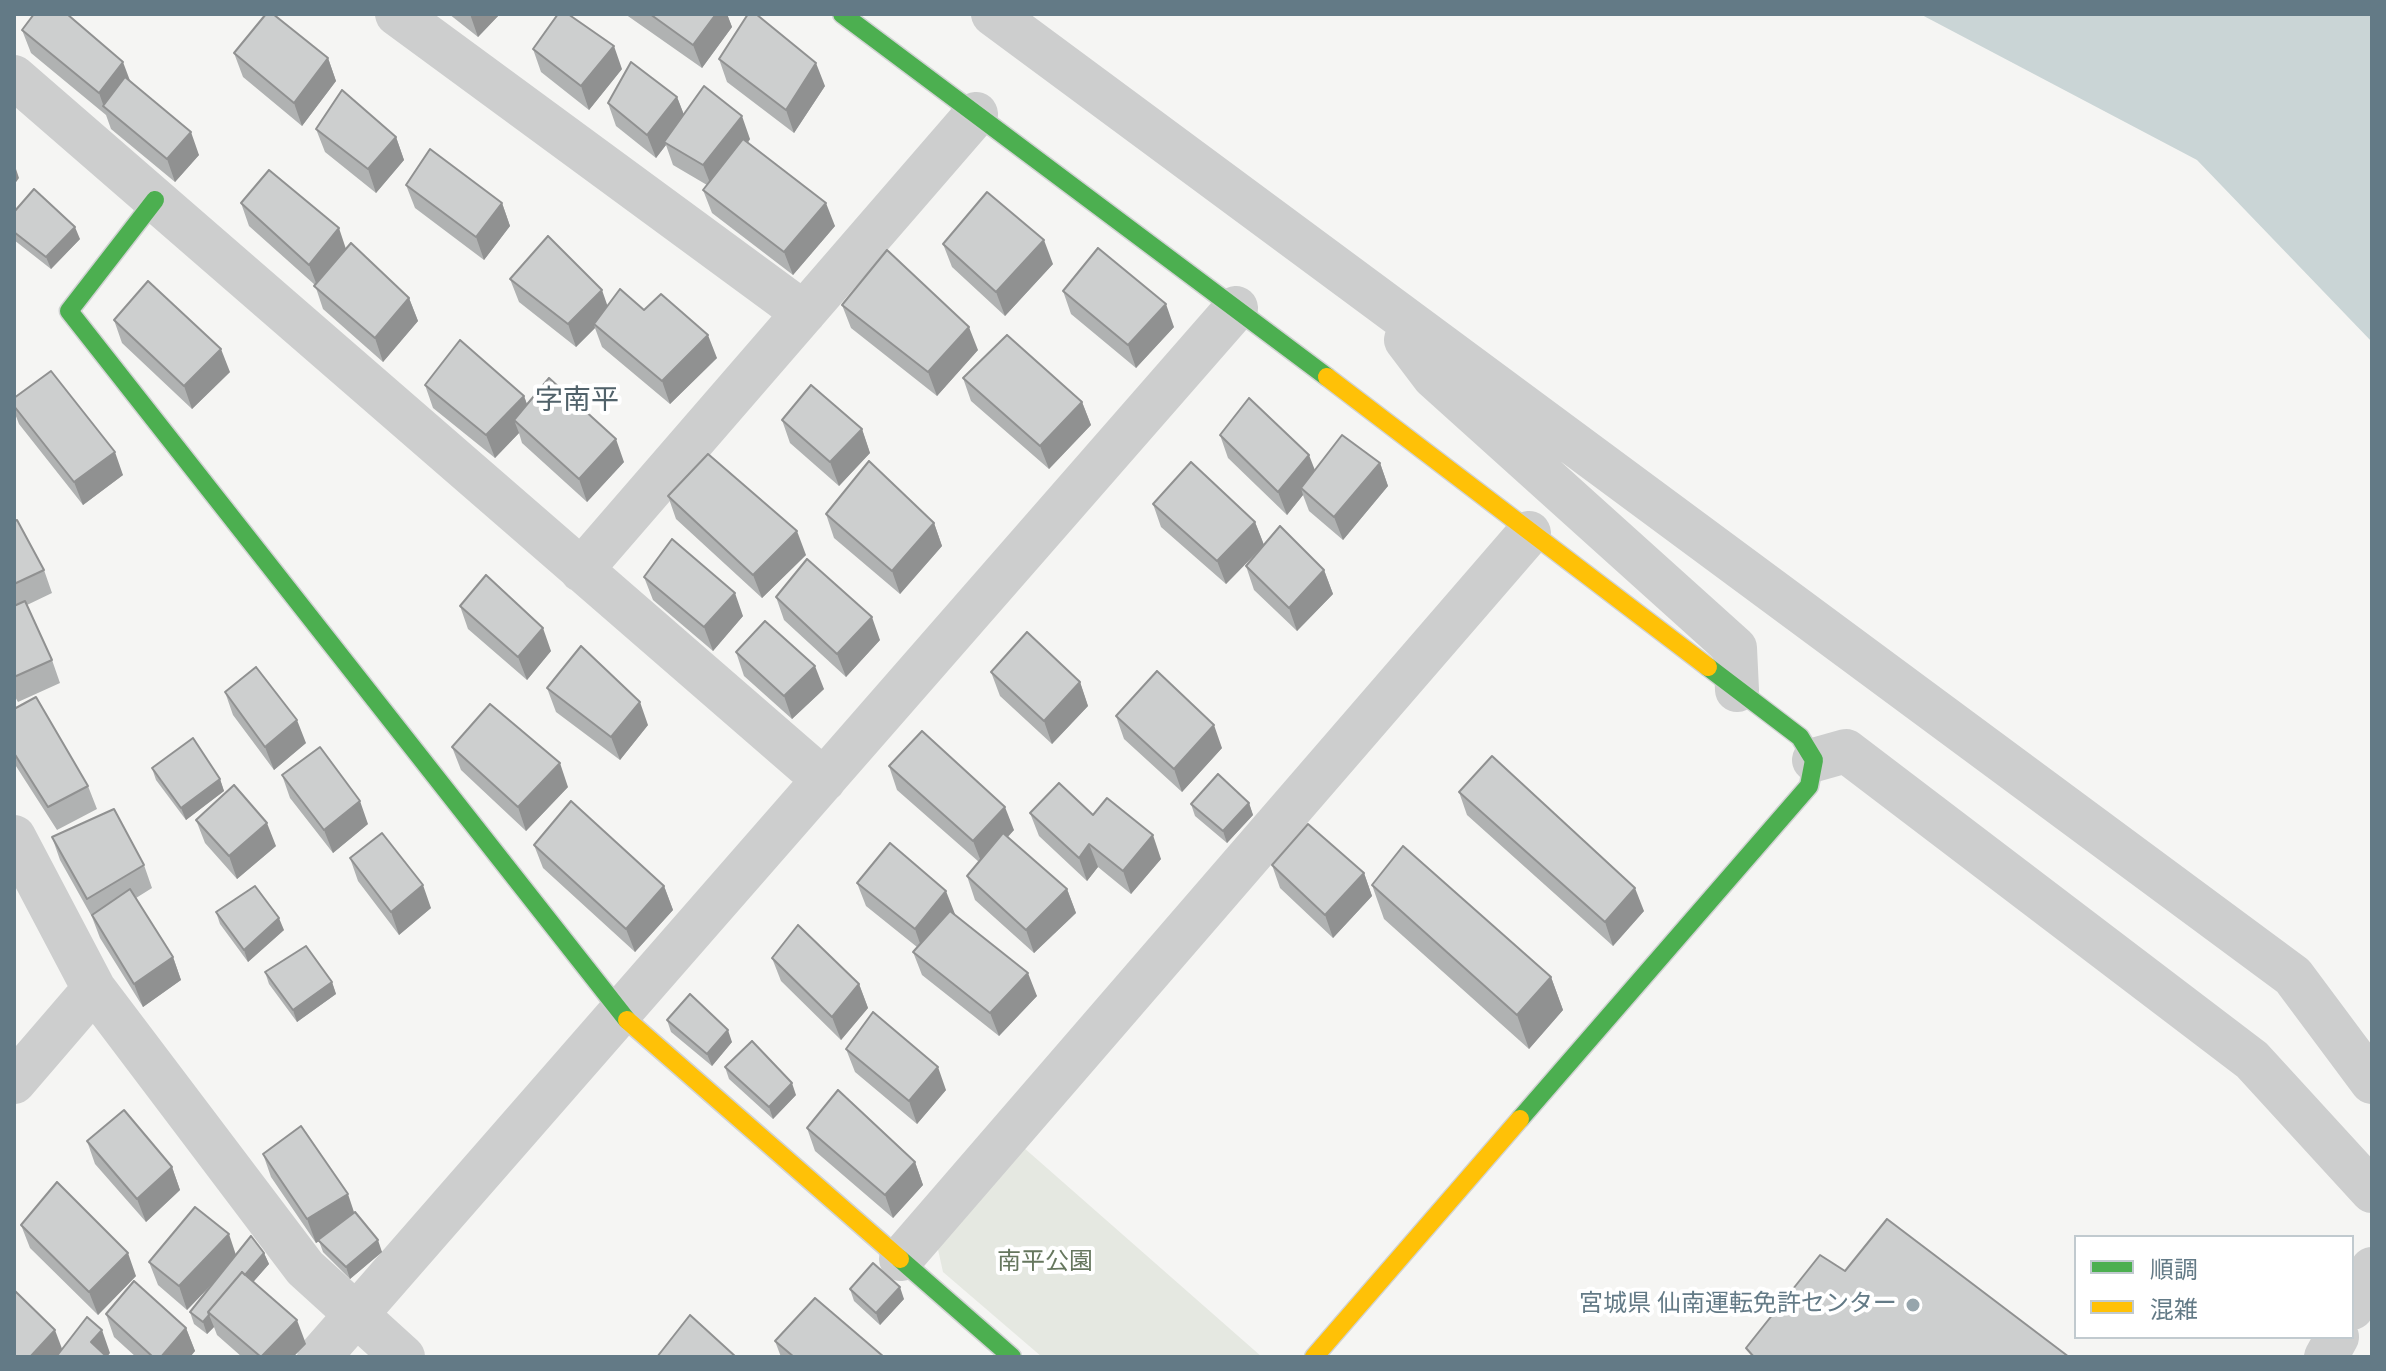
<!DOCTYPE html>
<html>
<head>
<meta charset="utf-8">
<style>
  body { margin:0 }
  #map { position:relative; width:2386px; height:1371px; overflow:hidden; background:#f5f5f3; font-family:Roboto,"Noto Sans JP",sans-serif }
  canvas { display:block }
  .frame { position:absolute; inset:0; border:16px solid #637a86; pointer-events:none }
  .legend { position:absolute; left:2074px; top:1235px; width:280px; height:104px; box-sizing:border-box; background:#fff; border:2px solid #c1cacf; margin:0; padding:10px 14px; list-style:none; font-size:24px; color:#637a86 }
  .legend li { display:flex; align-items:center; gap:16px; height:40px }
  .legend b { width:40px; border:2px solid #c1cacf }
</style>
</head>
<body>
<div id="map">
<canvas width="2386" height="1371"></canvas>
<div class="frame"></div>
<ul class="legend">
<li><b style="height:10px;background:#4caf50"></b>順調</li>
<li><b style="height:10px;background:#ffc107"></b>混雑</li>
</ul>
</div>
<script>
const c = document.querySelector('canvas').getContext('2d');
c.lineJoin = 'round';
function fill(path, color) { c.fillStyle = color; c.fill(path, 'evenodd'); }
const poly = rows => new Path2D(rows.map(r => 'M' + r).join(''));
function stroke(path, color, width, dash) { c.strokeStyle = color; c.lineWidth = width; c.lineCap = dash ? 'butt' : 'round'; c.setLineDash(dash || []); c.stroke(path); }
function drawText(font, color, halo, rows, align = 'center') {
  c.font = font + ' Roboto,"Noto Sans JP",sans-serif'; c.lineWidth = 8; c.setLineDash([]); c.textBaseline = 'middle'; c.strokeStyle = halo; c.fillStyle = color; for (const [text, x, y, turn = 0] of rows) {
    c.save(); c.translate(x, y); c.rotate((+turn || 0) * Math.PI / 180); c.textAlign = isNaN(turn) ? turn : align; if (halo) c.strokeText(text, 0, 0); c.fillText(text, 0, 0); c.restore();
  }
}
const green = poly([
  [1023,1147,1262,1357,1042,1357,943,1272,937,1245]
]);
const water = poly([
  [1920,14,2372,14,2372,342,2197,160]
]);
const street = poly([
  [397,14,804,313],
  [993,14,2293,976,2372,1082],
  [14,77,824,780],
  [1406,340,1434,377,1735,648,1737,690],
  [581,570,976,114],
  [1814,760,1846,751,2252,1060,2372,1191],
  [14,837,94,989,305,1268,403,1357],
  [14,1082,94,989],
  [901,1259,1529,533],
  [2352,1308,2372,1269],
  [319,1357,1236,308],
  [2326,1357,2337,1337]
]);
const fast = poly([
  [842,14,1327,377],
  [155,200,69,311,627,1020],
  [1520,1119,1809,786,1814,760,1800,737,1708,667],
  [900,1259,1012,1357]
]);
const slow = poly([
  [1327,377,1708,667],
  [627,1020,900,1259],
  [1314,1357,1520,1119]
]);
const wall = poly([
  [449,14,500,14,478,37],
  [625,14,727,14,732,27,702,68],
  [22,30,130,81,199,155,175,182,111,129,106,115,31,53],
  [533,49,622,69,589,110,541,72],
  [234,53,328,58,336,81,302,126,243,77],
  [719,59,825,86,794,133,727,82],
  [677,97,684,115,750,139,748,143,835,226,793,275,712,213,703,190,707,185,673,165,666,145,656,158,616,126,608,103],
  [316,129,396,137,404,160,376,193,325,152],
  [406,185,502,203,510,226,484,260,415,208],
  [241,203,346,249,409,298,418,321,383,362,323,309,315,285,249,226],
  [14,212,80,239,51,269,14,240],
  [943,244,1053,264,1005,316,952,267],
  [510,279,608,306,644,310,717,358,670,404,602,347,595,328,576,347,519,302],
  [1063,291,1174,327,1136,368,1071,314],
  [842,305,978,350,937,396,851,328],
  [114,320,230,372,192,409,122,343],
  [963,378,1082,402,1091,425,1049,469,971,401],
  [425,385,524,396,527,404,624,462,587,502,522,443,519,433,495,458,433,408],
  [14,398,123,475,83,505,19,424,14,411],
  [782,420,862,429,870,453,839,486,790,443],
  [1220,435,1315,470,1380,463,1388,486,1343,540,1309,511,1303,495,1287,515,1228,458],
  [668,496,806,555,762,598,676,519],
  [1153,504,1255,522,1264,545,1226,584,1161,527],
  [826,514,934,523,942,546,900,594,834,538],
  [14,521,44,570,52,593,27,605,52,660,60,683,18,702,14,695],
  [1246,566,1324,570,1333,594,1297,631,1254,590],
  [644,577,743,616,713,651,653,600],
  [776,597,880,640,846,677,784,620],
  [460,606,551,651,527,680,468,629],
  [736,652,824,689,792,719,744,676],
  [991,672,1080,682,1088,706,1052,744,1000,696],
  [547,688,648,725,620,760,556,712],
  [225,692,306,743,274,770,233,715],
  [14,709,88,786,97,809,57,830,14,763],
  [1116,716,1222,748,1182,792,1124,739],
  [452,747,568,787,526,831,461,770],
  [889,766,1014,830,1008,837,1067,889,1076,913,1034,953,975,900,967,876,979,862,897,790],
  [152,768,220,779,224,791,186,820,156,780],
  [282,775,368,824,333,853,290,798],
  [1459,792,1644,911,1613,946,1467,815],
  [1249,803,1253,815,1227,843,1195,816,1191,804],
  [1030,813,1093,815,1161,859,1131,894,1098,867,1087,881,1039,836],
  [196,820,276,846,237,879,205,843],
  [52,837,144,865,152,888,136,898,173,957,181,980,143,1007,100,938,92,917,60,860],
  [534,845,664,886,673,910,635,952,543,868],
  [350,858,431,908,399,935,358,881],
  [1272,865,1364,873,1372,896,1333,938,1280,888],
  [857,883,954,914,1037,996,999,1036,922,975,913,952,917,947,866,906],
  [1372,885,1551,977,1563,1010,1529,1049,1384,919],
  [216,912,284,930,248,962,220,924],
  [772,958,859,984,868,1008,841,1040,781,981],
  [265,972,332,982,336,994,297,1022,269,984],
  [667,1020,732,1042,712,1066,671,1032],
  [846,1049,946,1090,917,1124,855,1072],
  [725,1067,796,1095,773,1119,729,1079],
  [807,1128,915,1162,923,1185,893,1218,815,1151],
  [87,1141,172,1167,180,1190,146,1222,95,1164],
  [263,1154,354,1213,382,1252,350,1279,323,1252,319,1241,316,1243,271,1177],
  [21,1225,136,1276,98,1315,30,1248],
  [264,1253,269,1264,253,1282,306,1344,293,1357,242,1357,217,1335,214,1327,207,1334,194,1324,190,1312,213,1283,187,1310,158,1285,149,1262],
  [850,1289,904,1299,880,1325,854,1301],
  [106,1314,186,1328,195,1351,190,1357,136,1357,114,1337],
  [775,1341,884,1357,781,1357]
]);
const shadedWall = poly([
  [470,14,500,14,478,37],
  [716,14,727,14,732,27,702,68,693,45],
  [614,46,622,69,589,110,581,86],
  [328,58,336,81,302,126,294,103],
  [123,62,132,86,104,107,99,93],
  [816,63,825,86,794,133,786,110],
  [677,97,686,120,664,142,666,145,656,158,647,135],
  [742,116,750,139,712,188,703,165],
  [191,132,199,155,175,182,167,159],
  [396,137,404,160,376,193,368,169],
  [15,166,19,178,14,185,14,168],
  [502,203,510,226,484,260,476,237],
  [826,203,835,226,793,275,784,252],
  [75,227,80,239,51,269,46,257],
  [339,228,347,252,318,288,309,265],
  [1044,240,1053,264,1005,316,996,292],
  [602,290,610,313,594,324,595,328,576,347,568,324],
  [409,298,418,321,383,362,375,338],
  [1166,304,1174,327,1136,368,1128,345],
  [969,327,978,350,937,396,928,372],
  [708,335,717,358,670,404,662,381],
  [221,349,230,372,192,409,184,386],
  [524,396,532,419,514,420,519,433,495,458,486,435],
  [1082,402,1091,425,1049,469,1040,446],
  [862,429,870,453,839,486,830,462],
  [616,439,624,462,587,502,579,479],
  [115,452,123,475,83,505,74,482],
  [1309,455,1318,478,1301,488,1303,495,1287,515,1278,492],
  [1380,463,1388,486,1343,540,1334,517],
  [1255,522,1264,545,1226,584,1217,561],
  [934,523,942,546,900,594,892,571],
  [797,531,806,555,762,598,753,575],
  [1324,570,1333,594,1297,631,1289,608],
  [735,593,743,616,713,651,704,627],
  [872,617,880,640,846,677,837,654],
  [543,628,551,651,527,680,518,657],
  [815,666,824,689,792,719,784,696],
  [1080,682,1088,706,1052,744,1044,721],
  [640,702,648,725,620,760,611,737],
  [297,720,306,743,274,770,265,747],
  [1214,725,1222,748,1182,792,1174,769],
  [560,763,568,787,526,831,518,807],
  [220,779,224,791,186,820,181,808],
  [360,801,368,824,333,853,324,830],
  [1249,803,1253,815,1227,843,1223,831],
  [1005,807,1014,830,982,864,973,841],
  [267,823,276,846,237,879,229,856],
  [1153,835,1161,859,1131,894,1123,871],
  [1089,844,1098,867,1087,881,1079,858],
  [1364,873,1372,896,1333,938,1325,915],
  [423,885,431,908,399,935,391,912],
  [664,886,673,910,635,952,626,929],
  [1635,888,1644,911,1613,946,1605,922],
  [1067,889,1076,913,1034,953,1026,930],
  [946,891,955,914,923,952,915,929],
  [279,918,284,930,248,962,244,950],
  [173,957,181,980,143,1007,134,984],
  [1028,973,1037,996,999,1036,990,1013],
  [1551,977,1563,1010,1529,1049,1517,1015],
  [332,982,336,994,297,1022,293,1010],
  [859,984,868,1008,841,1040,832,1017],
  [728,1030,732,1042,712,1066,707,1054],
  [938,1067,946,1090,917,1124,909,1101],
  [792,1083,796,1095,773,1119,769,1107],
  [915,1162,923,1185,893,1218,885,1195],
  [172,1167,180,1190,146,1222,137,1199],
  [348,1194,356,1218,316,1243,307,1219],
  [229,1234,237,1258,187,1310,179,1286],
  [378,1240,382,1252,350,1279,346,1267],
  [128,1253,136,1276,98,1315,89,1292],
  [264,1253,269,1264,219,1321,210,1314],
  [900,1287,904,1299,880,1325,876,1313],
  [209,1315,214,1327,207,1334,203,1322],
  [297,1320,306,1344,293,1357,261,1357],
  [186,1328,195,1351,190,1357,161,1357],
  [55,1330,64,1354,61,1357,30,1357],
  [102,1330,110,1353,107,1357,91,1342]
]);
const building = poly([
  [34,14,67,14,123,62,99,93,22,30,34,14],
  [266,14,273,14,328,58,294,103,234,53,266,14],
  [558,14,568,14,614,46,581,86,533,49,558,14],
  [650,14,716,14,693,45,650,14],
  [748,14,756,14,816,63,786,110,719,59,748,14],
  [631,62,677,97,647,135,608,103,631,62],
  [125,77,191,132,167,159,103,106,125,77],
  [704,86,742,116,703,165,664,142,704,86],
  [342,90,396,137,368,169,316,129,342,90],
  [743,139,826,203,784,252,703,190,743,139],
  [430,149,502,203,476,237,406,185,430,149],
  [269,170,339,228,309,265,241,203,269,170],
  [34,189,75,227,46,257,14,232,14,212,34,189],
  [987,192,1044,240,996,292,943,244,987,192],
  [548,236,602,290,568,324,510,279,548,236],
  [351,243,409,298,375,338,314,286,351,243],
  [1098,248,1166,304,1128,345,1063,291,1098,248],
  [887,250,969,327,928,372,842,305,887,250],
  [148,281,221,349,184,386,114,320,148,281],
  [620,289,644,310,661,294,708,335,662,381,594,324,620,289],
  [1007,335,1082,402,1040,446,963,378,1007,335],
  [460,340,524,396,486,435,425,385,460,340],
  [51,371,115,452,74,482,14,406,14,398,51,371],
  [549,378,616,439,579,479,514,420,549,378],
  [811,385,862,429,830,462,782,420,811,385],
  [1249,398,1309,455,1278,492,1220,435,1249,398],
  [1342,435,1380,463,1334,517,1301,488,1342,435],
  [708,454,797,531,753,575,668,496,708,454],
  [869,461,934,523,892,571,826,514,869,461],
  [1191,462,1255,522,1217,561,1153,504,1191,462],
  [17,520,44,570,14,584,14,521,17,520],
  [1280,526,1324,570,1289,608,1246,566,1280,526],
  [672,539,735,593,704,627,644,577,672,539],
  [807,559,872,617,837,654,776,597,807,559],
  [486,575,543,628,518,657,460,606,486,575],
  [25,601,52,660,14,677,14,606,25,601],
  [765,621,815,666,784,696,736,652,765,621],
  [1027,632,1080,682,1044,721,991,672,1027,632],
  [581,646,640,702,611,737,547,688,581,646],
  [256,667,297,720,265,747,225,692,256,667],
  [1157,671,1214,725,1174,769,1116,716,1157,671],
  [36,697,88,786,48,807,14,753,14,709,36,697],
  [490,704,560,763,518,807,452,747,490,704],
  [922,731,1005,807,973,841,889,766,922,731],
  [193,738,220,779,181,808,152,768,193,738],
  [320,747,360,801,324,830,282,775,320,747],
  [1492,756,1635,888,1605,922,1459,792,1492,756],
  [1218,774,1249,803,1223,831,1191,804,1218,774],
  [1059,783,1093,815,1107,798,1153,835,1123,871,1089,844,1079,858,1030,813,1059,783],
  [234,785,267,823,229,856,196,820,234,785],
  [571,801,664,886,626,929,534,845,571,801],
  [114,809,144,865,87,899,52,837,114,809],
  [1308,824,1364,873,1325,915,1272,865,1308,824],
  [382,833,423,885,391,912,350,858,382,833],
  [1003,833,1067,889,1026,930,967,876,1003,833],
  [890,843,946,891,915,929,857,883,890,843],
  [1403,846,1551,977,1517,1015,1372,885,1403,846],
  [255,886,279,918,244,950,216,912,255,886],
  [130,889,173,957,134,984,92,915,130,889],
  [950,911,1028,973,990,1013,913,952,950,911],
  [798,925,859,984,832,1017,772,958,798,925],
  [306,946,332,982,293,1010,265,972,306,946],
  [690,994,728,1030,707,1054,667,1020,690,994],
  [873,1012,938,1067,909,1101,846,1049,873,1012],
  [752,1041,792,1083,769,1107,725,1067,752,1041],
  [838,1090,915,1162,885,1195,807,1128,838,1090],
  [124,1110,172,1167,137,1199,87,1141,124,1110],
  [301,1126,348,1194,307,1219,263,1154,301,1126],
  [57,1182,128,1253,89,1292,21,1225,57,1182],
  [195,1207,229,1234,179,1286,149,1262,195,1207],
  [355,1212,378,1240,346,1267,318,1240,355,1212],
  [1887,1219,2069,1357,1754,1357,1746,1348,1820,1255,1845,1271,1887,1219],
  [251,1236,264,1253,245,1275,242,1272,208,1312,209,1315,203,1322,190,1312,251,1236],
  [873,1263,900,1287,876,1313,850,1289,873,1263],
  [242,1272,297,1320,261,1357,208,1312,242,1272],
  [134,1281,186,1328,161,1357,153,1357,106,1314,134,1281],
  [14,1290,55,1330,30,1357,14,1357,14,1290],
  [815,1298,884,1357,794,1357,775,1341,815,1298],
  [690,1315,736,1357,657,1357,690,1315],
  [87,1317,102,1330,91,1342,107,1357,56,1357,87,1317]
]);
const markers = [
  [1913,1305,8,"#96a5ac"]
];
const parkNames = [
  ["南平公園",1045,1263]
];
const poiNames = [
  ["宮城県 仙南運転免許センター",1897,1305]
];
const quarterNames = [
  ["字南平",577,402]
];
fill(green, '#e5e8e1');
fill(water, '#cad5d6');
stroke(fast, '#d1d3d3', 21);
stroke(slow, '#d1d3d3', 21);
stroke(street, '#cdcece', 44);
stroke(fast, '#4caf50', 18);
stroke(slow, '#ffc107', 18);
fill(wall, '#b0b2b2');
fill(shadedWall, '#909191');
fill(building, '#cdcfcf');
stroke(building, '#909191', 2);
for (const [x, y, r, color] of markers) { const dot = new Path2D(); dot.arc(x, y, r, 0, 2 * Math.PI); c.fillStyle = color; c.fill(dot); stroke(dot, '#fff', 3); }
drawText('24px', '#66775e', '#fff', parkNames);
drawText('24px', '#637a86', '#fff', poiNames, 'right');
drawText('28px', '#51626a', '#fff', quarterNames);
</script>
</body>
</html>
